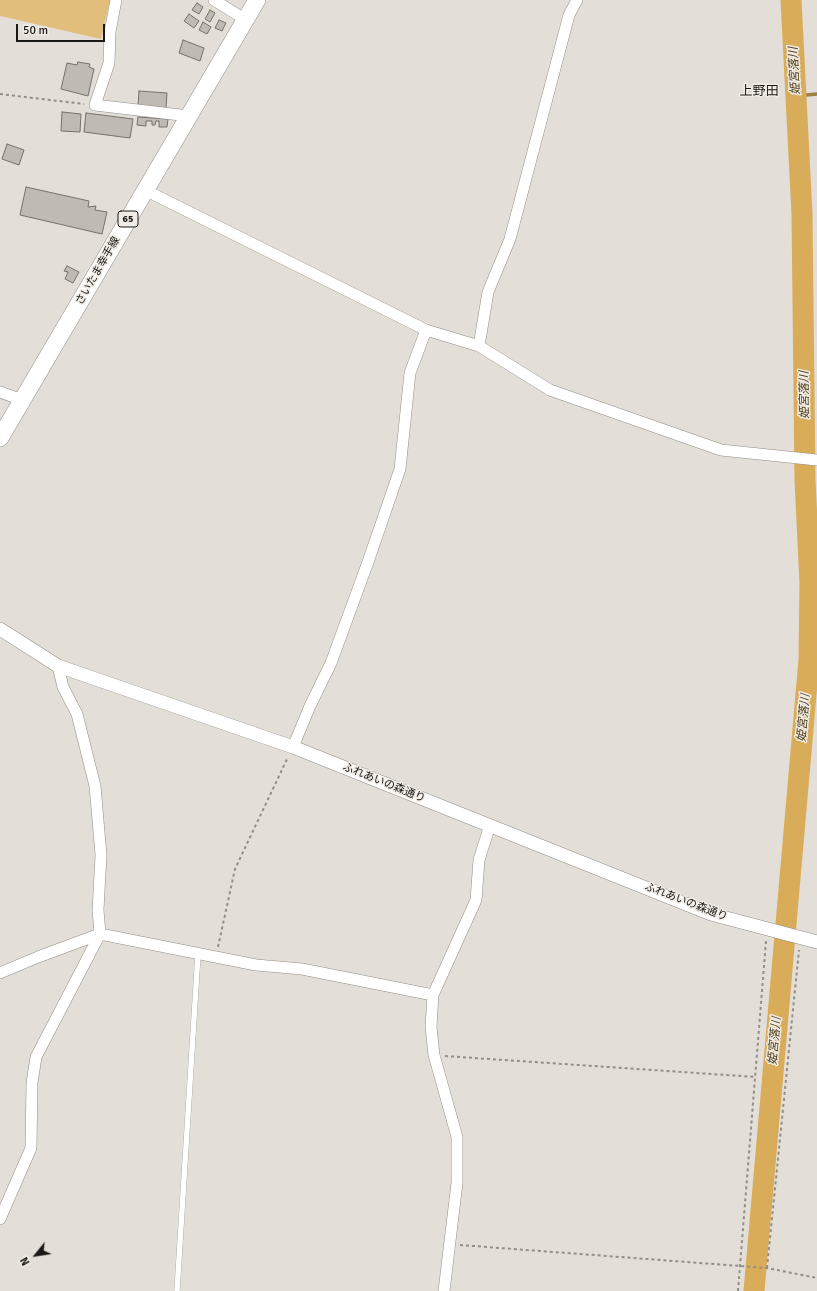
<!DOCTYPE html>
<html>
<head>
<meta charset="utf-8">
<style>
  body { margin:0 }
  #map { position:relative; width:817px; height:1291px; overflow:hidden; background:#e3dfd8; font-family:Signika,sans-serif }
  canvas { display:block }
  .north { position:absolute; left:16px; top:1235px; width:40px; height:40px; -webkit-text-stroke:3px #f0ece5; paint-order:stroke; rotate:240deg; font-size:11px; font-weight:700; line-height:16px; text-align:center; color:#1a1816 }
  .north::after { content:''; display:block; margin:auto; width:14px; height:18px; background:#1a1816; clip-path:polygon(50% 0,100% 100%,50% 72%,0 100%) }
  .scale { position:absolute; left:16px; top:24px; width:89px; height:18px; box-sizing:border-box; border:2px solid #1a1816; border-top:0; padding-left:5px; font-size:12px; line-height:14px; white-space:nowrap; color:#1a1816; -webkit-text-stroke:3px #f0ece5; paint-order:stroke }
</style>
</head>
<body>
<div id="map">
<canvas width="817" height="1291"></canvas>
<div class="north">N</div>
<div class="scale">50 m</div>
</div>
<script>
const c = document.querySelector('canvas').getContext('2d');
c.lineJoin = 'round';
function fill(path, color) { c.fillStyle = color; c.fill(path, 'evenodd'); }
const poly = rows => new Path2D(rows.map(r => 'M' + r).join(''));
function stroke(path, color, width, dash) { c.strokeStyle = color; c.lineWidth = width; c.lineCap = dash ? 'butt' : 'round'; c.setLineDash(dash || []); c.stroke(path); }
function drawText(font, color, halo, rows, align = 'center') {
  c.font = font + ' Signika,"Noto Sans JP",sans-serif'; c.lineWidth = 3; c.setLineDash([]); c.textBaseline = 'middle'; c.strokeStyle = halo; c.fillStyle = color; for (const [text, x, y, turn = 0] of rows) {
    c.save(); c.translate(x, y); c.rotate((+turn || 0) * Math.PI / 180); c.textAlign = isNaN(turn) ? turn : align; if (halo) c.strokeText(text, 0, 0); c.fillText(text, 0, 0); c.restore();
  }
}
const green = poly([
  [0,0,110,0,101,39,0,16]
]);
const stream = poly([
  [796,96,817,94]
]);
const river = poly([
  [754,1291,809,660,810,583,805,480,802,214,791,0]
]);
const building = poly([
  [197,3,203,7,199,14,192,10,197,3],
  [210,10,215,13,210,22,205,19,210,10],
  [189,14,199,21,194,28,184,21,189,14],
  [219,20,226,23,222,31,215,28,219,20],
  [203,22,211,27,207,34,199,30,203,22],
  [183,40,204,48,200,61,179,53,183,40],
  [78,62,90,64,89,67,94,69,88,96,61,89,67,63,77,65,78,62],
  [139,91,167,93,166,108,138,106,139,91],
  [62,112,81,114,80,132,61,131,62,112],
  [86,113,133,119,130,138,84,132,86,113],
  [138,117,168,119,167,127,159,127,159,121,156,121,155,125,152,125,152,121,146,121,146,126,137,125,138,117],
  [7,144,24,150,19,165,2,159,7,144],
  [26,187,89,201,88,207,96,206,95,210,107,212,102,234,20,215,26,187],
  [67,266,79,272,73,283,65,279,68,272,64,271,67,266]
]);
const path = poly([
  [0,94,84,104],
  [218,947,235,869,288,757],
  [445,1056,756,1077],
  [460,1245,767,1268,817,1278],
  [767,1268,799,950],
  [738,1291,766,941]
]);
const service = poly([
  [177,1291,198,954]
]);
const minor = poly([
  [116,0,110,32,109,63,95,105,189,116],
  [214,0,246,20],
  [145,190,426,330,479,346,550,390,721,450,817,460],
  [479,346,488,292,510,239,569,15,577,0],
  [0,392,22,400],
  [293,747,310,706,331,663,368,562,400,469,410,373,426,330],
  [0,973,38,957,100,934,256,965,302,969,433,995],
  [0,1219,31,1148,32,1083,36,1057,100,934,98,910,101,855,95,786,77,714,63,687,58,666],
  [444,1291,457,1183,457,1137,434,1055,431,1027,433,995,476,900,479,860,490,825]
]);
const tertiary = poly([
  [0,629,58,666,293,747,711,914,817,942]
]);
const primary = poly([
  [0,438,257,0]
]);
const shields = [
  [128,219,20]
];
const shieldNames = [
  ["65",128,219]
];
const streetNames = [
  ["さいたま幸手線",98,271,-60],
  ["ふれあいの森通り",384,783,22],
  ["ふれあいの森通り",686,902,21]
];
const waterNames = [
  ["姫宮落川",795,71,-93],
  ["姫宮落川",805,395,-91],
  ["姫宮落川",804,718,-85],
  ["姫宮落川",775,1041,-85]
];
const quarterNames = [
  ["上野田",759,92]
];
fill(green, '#e2be7d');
stroke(stream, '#9f8044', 3.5);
stroke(river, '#d8ac58', 21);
fill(building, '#bfbbb4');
stroke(building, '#74716b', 1);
stroke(service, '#918d87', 6);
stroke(minor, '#918d87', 12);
stroke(tertiary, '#918d87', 14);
stroke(primary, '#918d87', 18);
stroke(path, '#918e89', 2, [3, 3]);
stroke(service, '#fff', 5.5);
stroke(minor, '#fff', 11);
stroke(tertiary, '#fff', 13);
stroke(primary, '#fff', 17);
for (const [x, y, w] of shields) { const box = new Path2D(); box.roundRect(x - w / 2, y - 8, w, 16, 3); c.fillStyle = '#f0ece5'; c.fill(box); stroke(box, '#1a1816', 1); }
drawText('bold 10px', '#1a1816', null, shieldNames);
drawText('11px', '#1a1816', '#f0ece5', streetNames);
drawText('italic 12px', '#513e1a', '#f0ece5', waterNames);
drawText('13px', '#1a1816', '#f0ece5', quarterNames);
</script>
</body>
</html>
